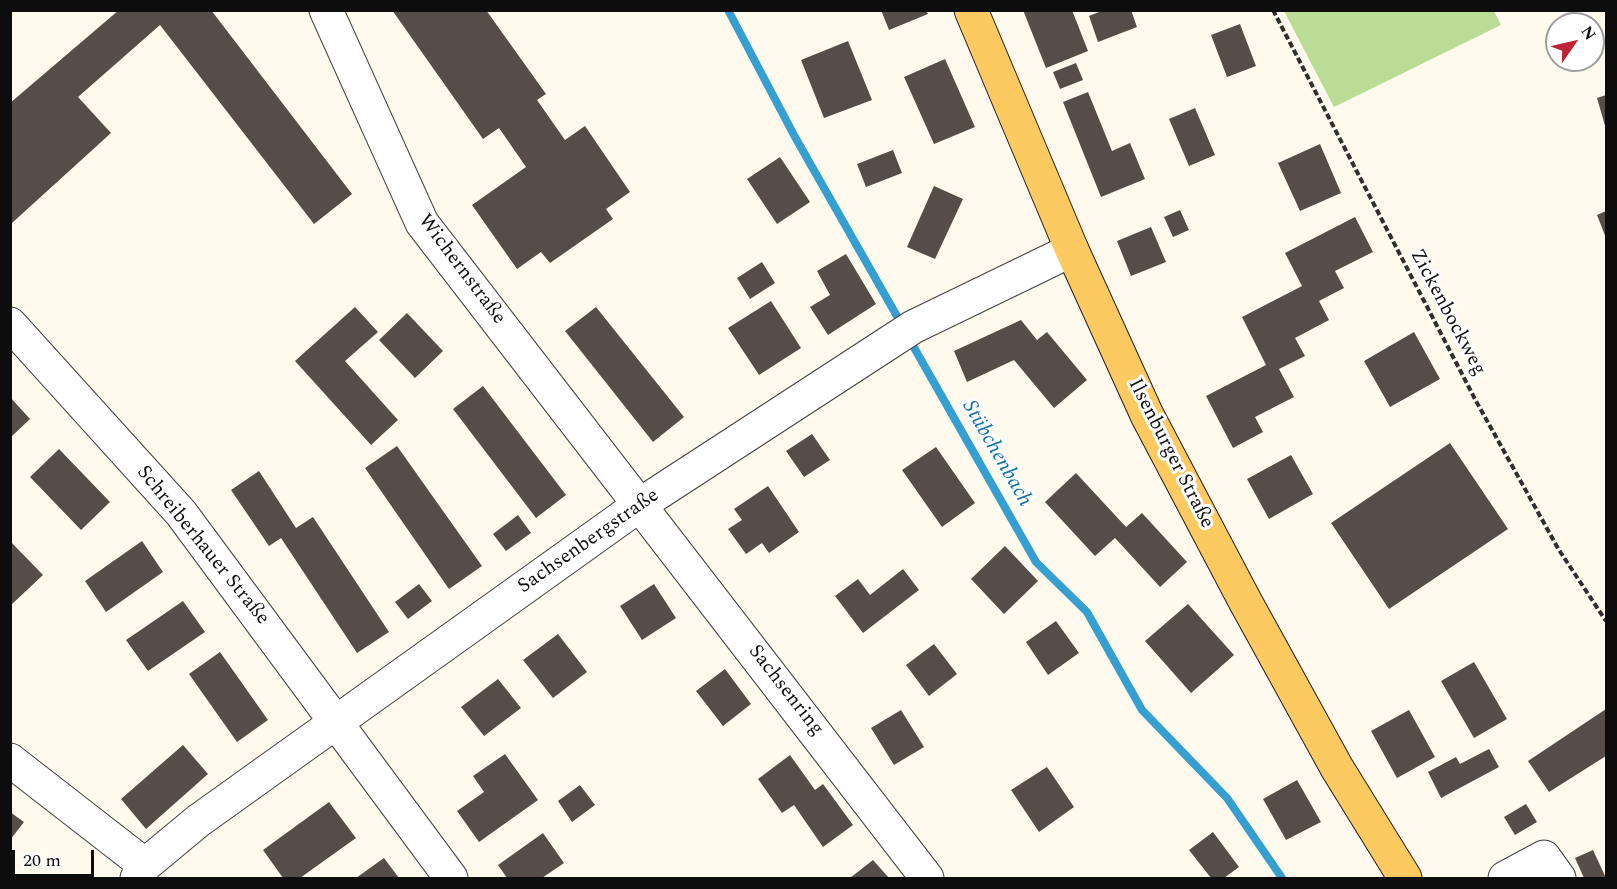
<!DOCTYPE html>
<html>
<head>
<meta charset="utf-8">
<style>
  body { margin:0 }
  #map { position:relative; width:1617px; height:889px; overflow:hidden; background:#fffaed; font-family:Spectral,serif }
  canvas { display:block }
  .frame { position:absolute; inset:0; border:12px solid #0d0d0d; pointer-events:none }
  .north { position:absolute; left:1545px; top:12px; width:60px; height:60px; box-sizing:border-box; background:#fff; border:2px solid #9e9e9e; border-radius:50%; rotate:56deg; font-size:16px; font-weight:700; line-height:24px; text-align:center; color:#0d0d0d }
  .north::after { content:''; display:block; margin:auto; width:21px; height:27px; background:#c12135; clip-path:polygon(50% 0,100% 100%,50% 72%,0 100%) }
  .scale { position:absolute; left:12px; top:850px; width:82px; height:27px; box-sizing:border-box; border:3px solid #0d0d0d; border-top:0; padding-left:8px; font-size:18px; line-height:21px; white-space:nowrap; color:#0d0d0d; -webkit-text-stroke:4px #fff; paint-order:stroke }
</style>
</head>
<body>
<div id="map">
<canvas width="1617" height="889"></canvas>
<div class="frame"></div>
<div class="north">N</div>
<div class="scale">20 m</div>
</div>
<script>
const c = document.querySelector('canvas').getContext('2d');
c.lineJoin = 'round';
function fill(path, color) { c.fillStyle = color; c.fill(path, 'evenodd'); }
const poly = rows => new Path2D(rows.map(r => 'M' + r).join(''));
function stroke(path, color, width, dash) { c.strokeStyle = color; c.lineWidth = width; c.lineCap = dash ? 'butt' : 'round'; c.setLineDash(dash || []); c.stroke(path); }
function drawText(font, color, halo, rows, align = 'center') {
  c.font = font + ' Spectral,serif'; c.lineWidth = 6; c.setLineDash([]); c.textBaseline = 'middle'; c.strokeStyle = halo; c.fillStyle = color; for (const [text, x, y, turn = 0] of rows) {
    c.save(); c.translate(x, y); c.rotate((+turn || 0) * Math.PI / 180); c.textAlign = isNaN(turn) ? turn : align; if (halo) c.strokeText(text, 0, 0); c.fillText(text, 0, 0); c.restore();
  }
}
const forest = poly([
  [1284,11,1494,11,1501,25,1334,107]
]);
const stream = poly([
  [728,10,795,137,902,325],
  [908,337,1036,562,1087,612,1142,710,1227,798,1282,878]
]);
const building = poly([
  [119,10,211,10,352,194,314,224,160,25,78,97,111,133,12,223,10,103],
  [392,10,486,10,546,94,537,100,565,140,585,126,630,192,606,209,613,219,550,263,541,252,517,269,472,205,526,167,499,128,483,139],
  [881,10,926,10,928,14,889,30],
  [1023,10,1072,10,1088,51,1046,68],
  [1104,10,1131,10,1137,27,1098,42,1089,16],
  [1240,24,1256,66,1227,77,1211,35],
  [848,41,872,100,824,118,801,60],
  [945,59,975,127,934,144,904,77],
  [1076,63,1083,80,1060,89,1053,72],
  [1088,92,1112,151,1130,143,1145,179,1101,197,1063,102],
  [1606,95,1606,129,1597,98],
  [1195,108,1215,155,1189,166,1169,119],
  [1320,144,1341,193,1300,211,1278,163],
  [893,150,902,173,866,187,857,164],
  [780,157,810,202,777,224,747,179],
  [934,186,963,199,935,259,907,247],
  [1180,210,1189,230,1173,237,1164,217],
  [1606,211,1606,238,1597,215],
  [1355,217,1373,252,1335,271,1344,288,1319,301,1329,320,1295,338,1305,356,1279,369,1294,397,1255,417,1263,432,1233,448,1206,396,1266,365,1242,317,1302,286,1285,253],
  [1151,227,1166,262,1131,276,1117,241],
  [846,254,876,304,828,335,810,307,830,295,817,271],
  [762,262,775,283,750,299,737,278],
  [771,301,801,348,759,375,728,328],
  [355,307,378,332,345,361,398,420,371,445,295,361],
  [596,307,684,417,653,442,565,331],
  [407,313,443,351,415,378,379,340],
  [1021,320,1037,340,1047,332,1087,380,1054,408,1014,360,967,382,954,351],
  [1414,332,1440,379,1390,407,1364,361],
  [483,386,566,495,536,518,453,409],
  [10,397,30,419,10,438],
  [812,434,830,460,804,477,786,451],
  [1450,443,1508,529,1389,609,1331,523],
  [397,446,482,566,449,589,365,468],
  [936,447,975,503,942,527,902,470],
  [59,449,110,502,81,530,30,477],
  [1291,455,1313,494,1269,519,1247,479],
  [259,471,296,528,313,517,389,632,357,653,281,538,269,546,231,490],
  [1076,473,1126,527,1142,513,1187,562,1160,587,1115,538,1095,556,1045,502],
  [768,486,799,532,769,553,762,543,746,554,728,529,742,520,734,509],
  [518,515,531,533,506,551,493,534],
  [10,541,43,575,10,606],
  [142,541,163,572,106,612,85,581],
  [1005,546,1038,581,1004,614,971,579],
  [903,569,919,590,863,633,835,596,858,579,870,595],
  [419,584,432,601,408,619,395,602],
  [654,584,676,618,642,640,620,606],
  [183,601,205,632,148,671,126,640],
  [1188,604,1234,655,1191,693,1145,641],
  [1056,621,1079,653,1048,675,1026,642],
  [558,634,587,672,553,698,523,660],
  [934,644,957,674,929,696,906,665],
  [220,652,268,720,237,742,189,674],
  [1474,662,1507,719,1474,738,1441,681],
  [725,669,751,704,723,726,696,691],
  [498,679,521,708,484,736,461,707],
  [1606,709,1606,756,1549,792,1528,761],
  [901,710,924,747,894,765,871,728],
  [1409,710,1435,757,1397,778,1371,731],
  [183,745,208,774,146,829,121,799],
  [1489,749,1499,767,1441,798,1428,772,1456,757,1460,764],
  [505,754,538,800,479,842,457,811,484,792,473,776],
  [790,755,815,790,823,784,853,825,823,847,794,805,782,813,758,779],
  [1047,767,1074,807,1039,832,1011,790],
  [1297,780,1321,822,1286,840,1263,799],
  [580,785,595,805,572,822,558,801],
  [329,802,356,838,300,878,283,878,263,850],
  [1526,804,1537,822,1515,835,1504,817],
  [10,812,24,822,10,840],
  [1213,832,1239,867,1224,878,1211,878,1189,850],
  [543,833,564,863,542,878,507,878,498,865],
  [1593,850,1606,878,1584,878,1575,858],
  [384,858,399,878,356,878],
  [873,860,889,878,850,878]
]);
const path = poly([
  [1273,10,1476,401,1559,550,1606,621]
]);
const minor = poly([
  [326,10,422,223,927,878],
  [10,324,181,513,451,878],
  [10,760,145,865],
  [137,878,145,865,198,821,641,504,913,327,1072,250],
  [1505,878,1544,857,1559,878]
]);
const major = poly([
  [971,10,1072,250,1147,415,1245,601,1337,768,1405,878]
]);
const streetNames = [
  ["Wichernstraße",461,270,53],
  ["Zickenbockweg",1447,313,62],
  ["Ilsenburger Straße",1170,454,63],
  ["Sachsenbergstraße",589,542,-35],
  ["Schreiberhauer Straße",202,546,51],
  ["Sachsenring",785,691,52]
];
const waterNames = [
  ["Stübchenbach",996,454,60]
];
fill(forest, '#badc95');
stroke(stream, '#359fd1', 8);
fill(building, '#564d49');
stroke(minor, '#404040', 35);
stroke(major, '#1e1e1e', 35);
stroke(path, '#2f2f2f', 4, [6, 3]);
stroke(minor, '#fff', 33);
stroke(major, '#fcca60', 33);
drawText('20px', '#0d0d0d', '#fff', streetNames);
drawText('italic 21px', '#136fa3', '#fff', waterNames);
</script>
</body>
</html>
